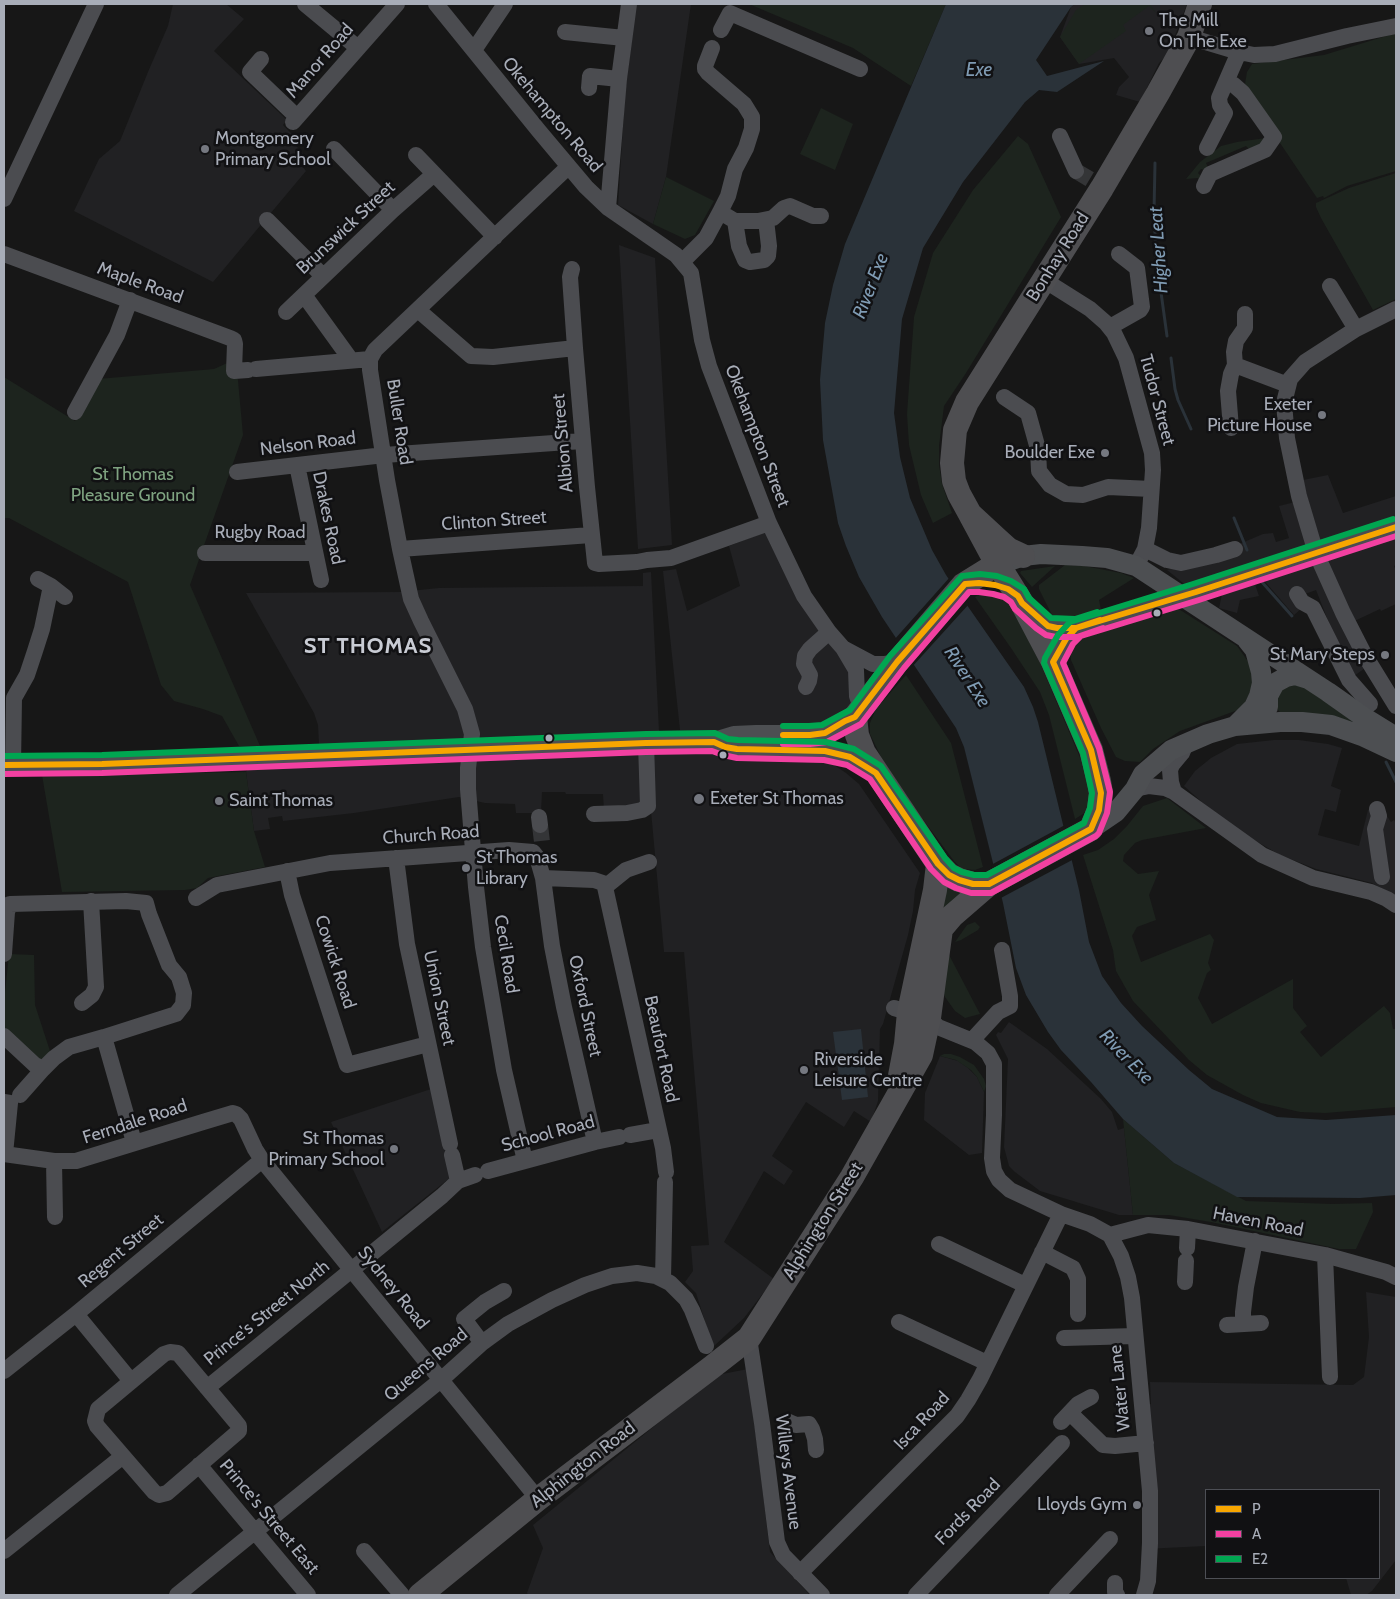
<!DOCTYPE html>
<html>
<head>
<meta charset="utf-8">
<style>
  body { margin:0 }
  #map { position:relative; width:1400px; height:1599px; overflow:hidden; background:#171717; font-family:Cabin,sans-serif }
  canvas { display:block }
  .frame { position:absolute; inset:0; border:5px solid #a8adb8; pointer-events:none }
  .legend { position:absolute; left:1205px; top:1489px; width:175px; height:90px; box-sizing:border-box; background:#111113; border:1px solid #4d4f55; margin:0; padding:6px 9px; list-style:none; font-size:15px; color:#a8adb8 }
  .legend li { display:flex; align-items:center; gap:10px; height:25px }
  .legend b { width:25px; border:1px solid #4d4f55 }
</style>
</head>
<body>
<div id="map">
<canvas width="1400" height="1599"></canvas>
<div class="frame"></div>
<ul class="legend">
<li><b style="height:6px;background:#f7a600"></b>P</li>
<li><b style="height:6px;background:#f240a1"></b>A</li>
<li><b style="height:6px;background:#00a651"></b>E2</li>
</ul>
</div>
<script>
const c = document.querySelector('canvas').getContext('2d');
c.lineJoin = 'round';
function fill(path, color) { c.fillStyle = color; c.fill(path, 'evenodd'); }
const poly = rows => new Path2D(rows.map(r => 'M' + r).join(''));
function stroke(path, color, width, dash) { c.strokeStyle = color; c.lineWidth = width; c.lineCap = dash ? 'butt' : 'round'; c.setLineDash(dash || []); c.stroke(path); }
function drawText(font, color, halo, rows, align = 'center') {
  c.font = font + ' Cabin,sans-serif'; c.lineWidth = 5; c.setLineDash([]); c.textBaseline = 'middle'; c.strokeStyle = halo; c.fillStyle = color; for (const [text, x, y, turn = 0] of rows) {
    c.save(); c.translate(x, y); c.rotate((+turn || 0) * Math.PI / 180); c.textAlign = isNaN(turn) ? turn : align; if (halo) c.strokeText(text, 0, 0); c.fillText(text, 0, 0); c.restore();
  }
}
const built = poly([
  [173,4,226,4,244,19,214,51,287,120,283,125,294,136,291,140,306,157,300,164,306,171,213,282,74,211,99,159,120,141,148,72,168,26],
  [636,4,691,4,666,177,653,224,618,205,625,94],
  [1075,4,1187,4,1168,54,1159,63,1140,102,1116,95,1119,87,1129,77,1114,58,1079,64,1060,37,1071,7],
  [619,245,655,258,672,545,638,549],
  [1328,475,1343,513,1396,496,1396,521,1320,545,1303,480],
  [1295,502,1309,549,1188,587,1167,570,1199,561,1263,534,1273,533,1276,542,1289,538,1279,506],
  [770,530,857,686,849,708,824,729,828,761,846,773,859,784,920,873,915,890,913,911,908,935,883,1024,880,1029,878,1101,871,1122,854,1111,844,1127,806,1102,772,1156,793,1171,784,1185,764,1171,724,1242,774,1279,744,1318,713,1347,696,1293,685,1282,693,1271,691,1246,709,1245,684,952,664,952,651,811,604,811,603,794,566,794,565,792,542,792,541,813,516,813,515,804,485,803,459,797,354,813,283,821,282,816,268,818,270,829,254,831,246,772,248,769,266,768,260,746,319,744,318,725,314,713,246,593,400,592,439,588,643,586,643,573,651,572,659,731,680,730,663,571,676,569,687,611,740,586,729,546],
  [1396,534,1396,565,1394,566,1396,571,1396,604,1381,611,1380,609,1346,625,1368,666,1354,676,1340,651,1316,590,1305,594,1308,603,1294,615,1261,577],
  [1254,581,1259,596,1240,600,1237,613,1219,608,1223,590],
  [1274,740,1299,740,1328,744,1342,748,1331,786,1341,790,1336,812,1325,809,1318,835,1359,846,1368,810,1379,804,1391,822,1394,820,1396,823,1396,897,1372,883,1316,869,1280,855,1249,837,1223,821,1184,786,1195,771,1211,758,1237,744],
  [1009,1022,1047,1049,1101,1099,1112,1112,1118,1130,1124,1128,1133,1215,1119,1215,1040,1191,1015,1172,1009,1166,1004,1147,1008,1059,996,1035,998,1032,1001,1033],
  [940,1056,958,1061,968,1068,977,1077,984,1092,982,1153,969,1155,924,1120,925,1093],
  [431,1089,451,1177,382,1232,331,1122],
  [1366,1292,1396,1297,1396,1560,1372,1591,1366,1595,1351,1595,1346,1578,1379,1578,1379,1490,1206,1490,1206,1546,1144,1549,1143,1489,1138,1405,1151,1404,1150,1382,1353,1385,1364,1377,1369,1337],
  [748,1369,770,1552,810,1595,528,1595,527,1593,543,1548,533,1525,717,1375]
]);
const green = poly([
  [749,4,946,4,911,86,853,48],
  [1085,4,1150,4,1156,13,1149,6,1123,25,1126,31,1079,64,1060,37,1076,10],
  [1396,33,1396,171,1347,186,1324,198,1323,196,1317,198,1278,140,1245,84,1247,72,1252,64,1324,55],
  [821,108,853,124,835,170,800,154],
  [1018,136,1028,144,1061,217,966,373,944,406,939,446,939,465,942,484,952,513,933,523,921,495,909,445,907,414,914,317,933,253,973,190],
  [1266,138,1265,142,1249,149,1246,146,1206,163,1210,172,1201,169,1198,173,1203,178,1198,186,1198,178,1186,179,1200,162,1221,146,1237,142],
  [1396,173,1396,299,1373,310,1321,218,1316,207,1316,203,1349,188],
  [666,177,714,201,695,235,685,239,653,224],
  [236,359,243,435,190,585,260,746,239,746,222,716,203,709,174,701,161,685,128,582,9,518,4,518,4,377,75,421,98,379,214,369],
  [1065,565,1084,566,1121,573,1134,578,1099,600,1101,610,1065,621,1059,620,1052,615,1039,589,1039,585],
  [1055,566,1032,587,1020,573,1021,571],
  [994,591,1003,595,1015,612,1041,665,1081,760,1091,795,1087,809,1083,814,1075,819,1049,715,1040,692,1011,648,975,597,983,592],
  [1177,608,1237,646,1252,667,1254,683,1244,705,1238,710,1180,731,1153,749,1140,762,1125,761,1116,757,1101,728,1071,660,1070,650,1071,646,1076,640,1081,636,1122,624,1123,626,1130,624,1130,622],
  [906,675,951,743,983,867,975,870,962,869,954,861,918,813,881,757,870,734,870,723,876,709],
  [1300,683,1371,730,1283,715,1278,710,1275,703,1282,687],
  [246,772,254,831,265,867,208,878,197,888,185,890,62,892,42,775],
  [1167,798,1206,828,1142,840,1135,843,1124,855,1123,861,1138,874,1159,871,1149,895,1156,920,1137,927,1132,936,1141,962,1210,934,1214,940,1208,963,1211,970,1207,973,1198,998,1212,1024,1293,979,1293,1008,1307,1026,1300,1032,1321,1057,1384,1006,1390,1013,1393,1029,1396,1029,1396,1107,1326,1113,1300,1112,1261,1103,1243,1095,1207,1075,1189,1060,1133,1001,1116,971,1113,950,1083,855,1098,850,1114,839,1127,826,1143,806],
  [946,886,951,890,966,895,943,913,944,892],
  [975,922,980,927,978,930,961,940,955,942,967,925],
  [947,951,980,1014,965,1018,955,1011,945,997,943,991],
  [9,954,34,955,35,1005,51,1054,39,1061,4,1028,4,1002],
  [944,1054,951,1054,960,1057,974,1065,984,1079,986,1086,984,1092,977,1077,971,1070,956,1060,940,1056],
  [1123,1119,1174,1163,1246,1201,1332,1204,1372,1203,1373,1212,1356,1249,1339,1249,1211,1222,1169,1215,1133,1215]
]);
const water = poly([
  [946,4,1075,4,1071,7,1036,60,1047,76,1104,61,1057,92,1039,90,1025,102,963,182,923,248,902,319,894,413,900,457,910,498,932,550,946,575,1024,687,1033,707,1038,722,1079,890,1089,942,1102,976,1121,1003,1142,1026,1189,1070,1212,1089,1277,1117,1326,1120,1396,1115,1396,1195,1360,1198,1237,1197,1174,1163,1123,1119,1091,1082,1061,1050,1048,1032,1026,995,1016,968,1003,903,964,747,956,728,882,617,859,577,846,546,838,523,823,440,820,380,825,323,833,285,845,244],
  [861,1029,868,1097,842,1100,833,1032]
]);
const pier = poly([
  [950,577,969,604,912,667,894,640],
  [1065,825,1074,859,999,899,991,865]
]);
const stream = poly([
  [1155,163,1154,212,1156,256,1167,336],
  [1171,358,1175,389,1178,400,1191,429],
  [1234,518,1247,550],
  [1261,581,1292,616],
  [1386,762,1396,782]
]);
const minorTunnel = poly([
  [1076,171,1091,180],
  [540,825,542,842]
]);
const minor = poly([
  [305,4,358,48],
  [436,4,539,131,586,187,608,208,676,255,691,273,702,340,709,366,769,523,804,596,829,632,843,648,856,670,857,696,861,708],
  [721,30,730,13,860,69],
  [565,32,624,38],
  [1189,37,1239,52,1254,55,1275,54,1347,36,1396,26],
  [474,50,505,4],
  [261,59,250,72,297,117],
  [589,88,590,76,619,79],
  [293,122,397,4],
  [1060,136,1076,171],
  [1207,148,1225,113,1220,105,1219,98,1239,52],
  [334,149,393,210],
  [416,155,495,237],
  [1204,186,1210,174,1265,150,1274,137,1243,93,1234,85,1227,81],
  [4,199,96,4],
  [608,208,619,79,629,4],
  [720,212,735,221,758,221,773,218,784,208,790,206,813,216,821,216],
  [267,220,323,276],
  [735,221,739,246,745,260,750,262,764,260,768,256,769,246,766,220],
  [4,254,230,338,234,340,235,344,234,371,248,370],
  [682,262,706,238,720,212,728,196,735,169,746,148,752,129,752,117,744,104,708,73,705,69,705,66,712,48],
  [572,269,570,277,575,348,587,487,595,563,599,564,637,562,647,560,671,558,769,523],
  [1044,280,1090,309,1106,323,1114,333,1126,358,1152,453,1153,470,1149,528,1145,549,1136,566],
  [1330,286,1356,329],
  [304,295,351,360],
  [1396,309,1356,329,1305,362,1290,379,1284,403,1287,438,1299,496,1316,553,1343,613,1364,654,1396,706],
  [418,310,471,356,493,357,575,348],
  [286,312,393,210,434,174],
  [1245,314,1245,328,1236,341,1234,352,1235,365,1288,385],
  [1110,327,1140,310,1142,307,1137,268,1119,254],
  [256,369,370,359],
  [1004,397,1028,413,1038,449,1039,471,1050,485,1066,494,1083,495,1108,487,1151,489],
  [75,412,117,335,130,300],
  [1231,428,1228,391,1231,374,1235,365],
  [297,465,321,580],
  [237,472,384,455,582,441],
  [400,549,591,535],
  [1145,549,1167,560,1181,563,1216,555,1235,549],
  [205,553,315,553],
  [51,586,65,597],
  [1297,594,1302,602,1313,608,1349,680,1370,704],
  [1032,611,1042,622,1048,626,1057,628,1076,628,1196,592,1396,527],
  [843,648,873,664,885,664,897,662],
  [1053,662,1066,639,1076,628],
  [806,687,809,681,810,675,804,664,805,656,810,649,829,632],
  [13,766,14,698,27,675,35,651,42,629,51,586,38,579],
  [1135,789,1149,786,1165,788,1174,792,1262,855,1313,878,1371,892,1387,899,1396,905],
  [1174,792,1171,782,1170,770,1172,765,1182,753,1186,743],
  [1377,809,1379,816,1375,829,1382,877],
  [594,814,627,813,642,810,648,806,646,743],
  [539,817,540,825],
  [396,858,407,944,450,1144],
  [287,871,292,895,347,1065,428,1044],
  [543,878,594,880,603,883,605,887,663,1148,666,1172],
  [605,887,626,870,649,862],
  [196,898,217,885,330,863,509,850,533,852,537,857,543,878,552,946,564,1007,595,1142],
  [4,954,7,912,10,904,126,901,146,903,149,914,169,965,179,977,184,993,183,1005,176,1014,104,1037,69,1047,54,1058,43,1069,35,1065,4,1036],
  [82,1003,92,995,96,987,91,901],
  [894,1008,918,1015],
  [929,1018,938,1027,975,1042,988,1053,994,1064,994,1115,992,1158,994,1171,999,1180,1010,1190,1061,1214,1090,1224,1110,1235,1121,1256,1128,1277,1132,1298,1150,1491,1150,1543,1148,1581,1144,1595],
  [104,1037,134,1142],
  [975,1037,998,1012,1010,1006,1010,996,1002,950],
  [20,1095,43,1069],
  [4,1102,10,1103,5,1154],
  [630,1135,658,1130],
  [4,1154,54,1161,76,1161,203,1122,233,1113,236,1114,241,1119,255,1149,262,1160,538,1499],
  [452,1155,458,1181],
  [54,1161,55,1217],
  [525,1161,504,1070,483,947,476,887,468,789,468,768,472,734,465,709,421,621,411,599,400,549,387,480,370,370,370,359,375,350,568,167],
  [488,1171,595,1142,619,1137],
  [1110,1235,1148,1225,1188,1229,1325,1255,1386,1272,1396,1277],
  [939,1244,1025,1285],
  [1187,1248,1188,1229],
  [1042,1252,1073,1268,1078,1279,1078,1314],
  [1325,1255,1330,1377],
  [663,1279,665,1182],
  [1185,1282,1186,1261],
  [76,1314,131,1381],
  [899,1322,987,1363],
  [1243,1324,1243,1312,1246,1287,1255,1241],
  [1227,1325,1261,1323],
  [749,1338,762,1423,777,1542,783,1555,822,1595],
  [1064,1338,1135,1336],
  [482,1343,464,1319,485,1302,504,1291],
  [170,1352,178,1353,235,1421,239,1426,239,1431,167,1493,159,1495,154,1492,97,1426,95,1421,98,1409,164,1354,170,1352],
  [4,1371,76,1314,262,1160],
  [207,1388,442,1196,458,1181,475,1175],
  [1070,1413,1103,1445,1115,1446,1146,1443],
  [787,1421,796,1425,809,1424,812,1429,815,1439,816,1450],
  [1061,1422,1078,1404,1091,1397],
  [199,1465,308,1595],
  [4,1551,123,1456],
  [364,1551,402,1595],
  [800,1573,957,1416,968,1400,980,1379,1061,1214],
  [1115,1583,1115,1592,1117,1595],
  [177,1595,442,1379,482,1343,508,1324,552,1300,585,1285,612,1276,637,1273,656,1276,670,1283,686,1299,692,1310,706,1346],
  [916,1595,1062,1443],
  [1057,1595,1110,1539]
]);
const major = poly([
  [1009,561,1023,556,1041,554,1082,556,1107,558,1136,566,1328,692,1362,716,1396,737],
  [1268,707,1268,696,1275,683,1286,677,1295,675,1308,679],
  [1235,726,1254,707,1259,696,1262,683,1261,672,1255,650,1247,640],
  [726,747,737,749,825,751,850,757,876,773],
  [4,765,102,764,276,758,492,750,646,743,705,743,714,742,734,736,756,735,810,735,825,733,845,721,855,717],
  [1091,829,1116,812,1135,789,1143,774,1171,750,1208,734,1235,726,1280,722,1302,722,1331,725,1362,736,1396,752]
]);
const highway = poly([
  [970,514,991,553,1022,603,1053,662,1091,750,1099,781,1101,793,1099,810,1091,829,989,884,973,884,959,880,949,875,938,864,864,753,857,735,855,717,897,662,963,585,997,564],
  [1023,556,1008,549,998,540,970,514,959,494,954,481,952,463,955,430,967,402,1102,188,1158,93,1189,37,1200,4],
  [899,1081,906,1044,909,1012,935,890,938,864],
  [420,1595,538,1499,712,1367,749,1338,852,1177,921,1055,929,1018,941,929,952,916,989,884]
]);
const bus1 = poly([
  [783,735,810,735,825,733,845,721,855,717,897,662,965,584,979,583,995,585,1008,589,1018,596,1022,603,1048,626,1057,628,1076,628,1100,620],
  [4,765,102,764,646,743,714,742,725,747,737,749,825,751,850,757,876,773,938,864,949,875,959,880,973,884,989,884,1091,829,1099,810,1101,793,1091,750,1053,662,1066,639,1076,628,1196,592,1396,527]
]);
const bus2 = poly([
  [783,744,810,744,827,742,861,724,904,668,969,592,979,592,993,594,1004,597,1011,602,1015,609,1036,628,1046,635,1056,637,1077,637,1103,628],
  [4,774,102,773,646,752,712,751,723,755,737,758,824,760,847,765,870,779,931,869,944,882,956,888,971,893,991,893,1096,836,1099,833,1107,813,1110,792,1099,748,1063,663,1073,644,1081,636,1199,600,1396,536]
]);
const bus3 = poly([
  [783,726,809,726,822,725,850,710,890,656,962,576,980,574,997,576,1011,581,1024,589,1029,598,1051,618,1075,619,1097,612],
  [4,756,102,755,646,734,715,733,728,739,738,740,826,742,854,749,881,766,945,858,954,868,962,872,974,875,987,875,1084,823,1090,808,1092,793,1083,753,1044,663,1045,658,1058,635,1070,622,1193,584,1393,519]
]);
const markers = [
  [1149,31,5,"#757880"],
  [205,149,5,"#757880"],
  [1322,415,5,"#757880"],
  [1105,453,5,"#757880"],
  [1157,613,4.5,"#a8adb8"],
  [1385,655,5,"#757880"],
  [549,738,4.5,"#a8adb8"],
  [723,755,4.5,"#a8adb8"],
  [699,799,6,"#757880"],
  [219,801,5,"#757880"],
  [466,868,5,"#757880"],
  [804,1070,5,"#757880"],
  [394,1149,5,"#757880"],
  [1137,1505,5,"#757880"]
];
const poiNames = [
  ["The Mill",1159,21],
  ["On The Exe",1159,42],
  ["Montgomery",215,139],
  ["Primary School",215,160],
  ["Exeter",1312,405,"right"],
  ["Picture House",1312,426,"right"],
  ["Boulder Exe",1095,453,"right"],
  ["St Mary Steps",1375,655,"right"],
  ["Exeter St Thomas",710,799],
  ["Saint Thomas",229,801],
  ["St Thomas",476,858],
  ["Library",476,879],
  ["Riverside",814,1060],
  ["Leisure Centre",814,1081],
  ["St Thomas",384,1139,"right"],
  ["Primary School",384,1160,"right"],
  ["Lloyds Gym",1127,1505,"right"]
];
const streetNames = [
  ["Manor Road",320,61,-49],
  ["Okehampton Road",552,115,50],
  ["Brunswick Street",346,228,-43],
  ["Bonhay Road",1058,257,-58],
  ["Maple Road",140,283,20],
  ["Tudor Street",1157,400,75],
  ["Buller Road",399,422,81],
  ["Okehampton Street",757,436,69],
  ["Albion Street",563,443,-95],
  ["Nelson Road",308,444,-7],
  ["Drakes Road",328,518,78],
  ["Clinton Street",494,521,-4],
  ["Rugby Road",260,533],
  ["Church Road",431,835,-4],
  ["Cecil Road",506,954,81],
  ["Cowick Road",335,962,72],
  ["Union Street",439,998,78],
  ["Oxford Street",585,1006,78],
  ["Beaufort Road",661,1049,78],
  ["Ferndale Road",135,1122,-18],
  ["School Road",548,1134,-15],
  ["Alphington Street",823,1221,-58],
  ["Haven Road",1258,1222,11],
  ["Regent Street",121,1251,-40],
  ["Sydney Road",393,1288,51],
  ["Prince's Street North",267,1313,-39],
  ["Queens Road",426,1365,-40],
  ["Water Lane",1120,1388,-96],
  ["Isca Road",922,1421,-47],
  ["Alphington Road",583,1465,-38],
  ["Willeys Avenue",788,1472,83],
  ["Fords Road",968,1512,-46],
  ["Prince's Street East",269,1517,50]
];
const parkNames = [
  ["St Thomas",133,475],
  ["Pleasure Ground",133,496]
];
const waterNames = [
  ["Exe",979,70],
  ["Higher Leat",1159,250,-94],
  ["River Exe",871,286,-69],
  ["River Exe",967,677,57],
  ["River Exe",1126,1057,46]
];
const districtNames = [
  ["ST THOMAS",368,647]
];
fill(built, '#212123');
fill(green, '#1d241e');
fill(water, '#2a3239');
fill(pier, '#171717');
stroke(stream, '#2a3239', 3);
stroke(minorTunnel, '#343537', 16, [16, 8]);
stroke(minor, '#4b4c50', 16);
stroke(major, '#4d4f52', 20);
stroke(highway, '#4e4e51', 24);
stroke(bus1, '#f7a600', 6);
stroke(bus2, '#f240a1', 6);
stroke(bus3, '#00a651', 6);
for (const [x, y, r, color] of markers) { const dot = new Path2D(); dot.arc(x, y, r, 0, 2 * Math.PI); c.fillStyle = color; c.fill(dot); stroke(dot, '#111113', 2); }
drawText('18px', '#a8adb8', '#111113', poiNames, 'left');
drawText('18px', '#a8adb8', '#111113', streetNames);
drawText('18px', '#7fa381', '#111113', parkNames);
drawText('italic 19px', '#7f9bb3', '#111113', waterNames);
c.letterSpacing = '1px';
drawText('bold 22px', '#c9ccd4', '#111113', districtNames);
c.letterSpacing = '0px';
</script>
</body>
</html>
